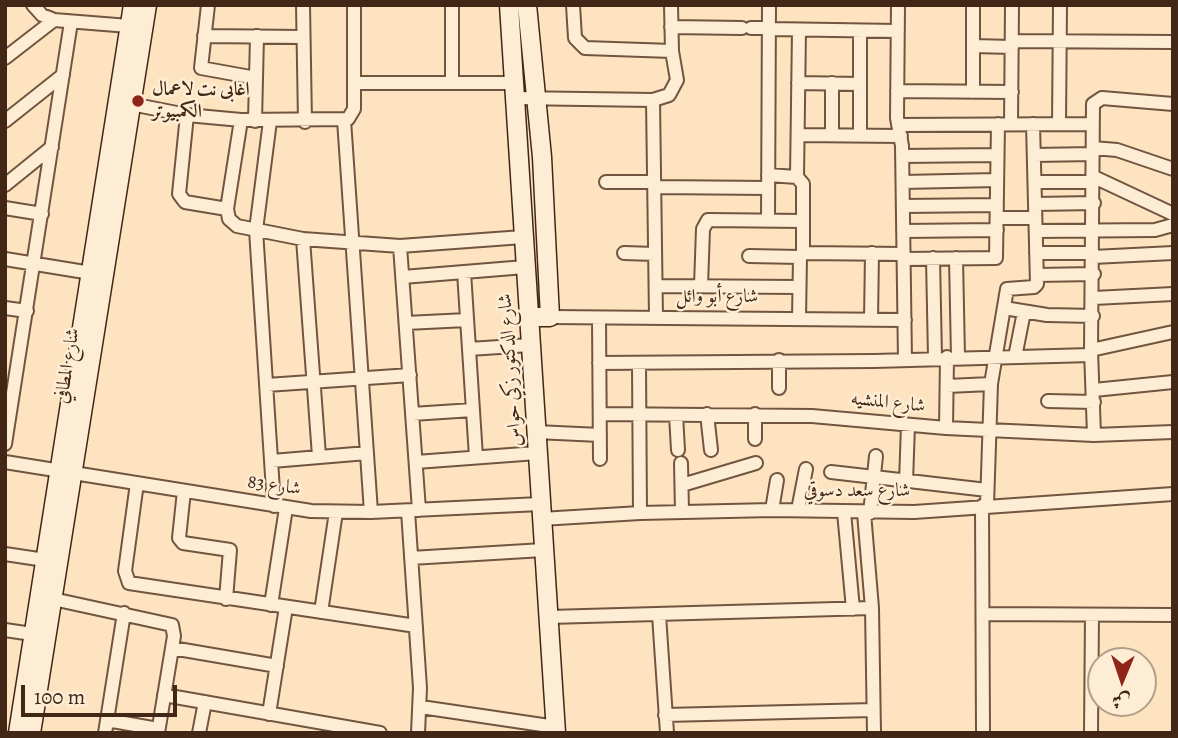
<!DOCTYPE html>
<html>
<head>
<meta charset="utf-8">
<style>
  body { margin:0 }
  #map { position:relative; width:1178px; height:738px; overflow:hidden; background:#fde3bf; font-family:Alegreya,Amiri,serif }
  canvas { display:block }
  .frame { position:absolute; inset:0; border:7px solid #422616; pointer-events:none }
  .north { position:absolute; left:1087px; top:647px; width:70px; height:70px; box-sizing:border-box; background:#feedd5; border:2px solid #b39d89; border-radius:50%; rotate:182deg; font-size:19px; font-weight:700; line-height:28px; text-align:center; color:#422616 }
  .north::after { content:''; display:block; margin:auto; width:24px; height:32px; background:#8f2418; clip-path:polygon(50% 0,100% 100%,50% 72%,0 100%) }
  .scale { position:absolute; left:21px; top:685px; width:156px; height:32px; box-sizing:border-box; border:4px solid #422616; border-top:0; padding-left:9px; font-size:21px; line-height:24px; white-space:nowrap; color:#422616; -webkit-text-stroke:5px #feedd5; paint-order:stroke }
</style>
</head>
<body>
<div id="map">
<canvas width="1178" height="738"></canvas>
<div class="frame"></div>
<div class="north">ش</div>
<div class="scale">100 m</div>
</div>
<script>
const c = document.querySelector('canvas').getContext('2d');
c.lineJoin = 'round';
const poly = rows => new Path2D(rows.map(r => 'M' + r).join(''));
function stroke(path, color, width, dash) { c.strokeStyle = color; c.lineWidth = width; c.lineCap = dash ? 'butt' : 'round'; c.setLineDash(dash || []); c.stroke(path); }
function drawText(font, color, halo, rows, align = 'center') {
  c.font = font + ' Alegreya,Amiri,serif'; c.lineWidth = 5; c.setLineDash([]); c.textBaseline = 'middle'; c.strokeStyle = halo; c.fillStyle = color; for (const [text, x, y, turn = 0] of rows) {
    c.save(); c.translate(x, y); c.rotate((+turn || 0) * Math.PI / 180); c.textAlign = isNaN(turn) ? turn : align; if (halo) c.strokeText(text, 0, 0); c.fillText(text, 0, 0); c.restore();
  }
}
const street = poly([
  [33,5,42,15,54,20,129,26],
  [208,5,201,68,256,78],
  [303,5,305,122],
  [573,5,575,38,585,48,672,51],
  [898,5,897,118,902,146,905,360],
  [671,27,742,28],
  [751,28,769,28],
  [769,29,898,31],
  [204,36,303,37],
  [1012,41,1173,42],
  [973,46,1012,47],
  [5,58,54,20],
  [452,82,452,5],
  [354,83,513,83],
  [798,83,860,84],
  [897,91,1012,92],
  [973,92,973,5],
  [514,98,653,100,669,95,677,80,672,51,671,5],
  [653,100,656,318],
  [131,104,187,115,241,120,348,119,354,109,354,5],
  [187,115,179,194,185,202,227,209],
  [241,120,227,209,229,219,237,226,303,239,400,246,523,237],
  [344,120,371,512],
  [5,121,63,75],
  [255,121,257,36],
  [270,121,256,230,274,506],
  [1011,124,1012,5],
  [1059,124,1060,5],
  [898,125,1092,124],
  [798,135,901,136],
  [832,135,832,83],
  [860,135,860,31],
  [1093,148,1117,150,1173,169],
  [1034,155,1093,154],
  [902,156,997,155],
  [768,175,797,177,803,184,803,253],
  [797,177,799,30],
  [1094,177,1173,214],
  [606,182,654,182],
  [903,182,997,180],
  [1035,182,1094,182],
  [5,185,52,147],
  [654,187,768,188],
  [1035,204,1094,203],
  [903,206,997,205],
  [5,208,42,214],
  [997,218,1035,218],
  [768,219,769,5],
  [903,231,997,230],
  [1036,231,1155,230,1173,225],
  [303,239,319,456],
  [400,246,419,510],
  [624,253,655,254],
  [1036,253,1093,253],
  [749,256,800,257],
  [1093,257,1173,253],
  [933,258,935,358],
  [956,258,958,357],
  [5,259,97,274],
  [904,259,996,258,998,124],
  [464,272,476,457],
  [1037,275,1094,274],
  [403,277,525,267],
  [656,286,799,287],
  [701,286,703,229,708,220,803,221],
  [1094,298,1173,294],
  [5,308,27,311],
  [1004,308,1047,315,1093,316],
  [550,317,905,320],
  [599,318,600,459],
  [799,319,800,257,803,253,904,254],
  [871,320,872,253],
  [406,323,467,320],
  [469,349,530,345],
  [1091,350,1173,332],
  [1015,357,1024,312],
  [779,360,779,388],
  [599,363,874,361,1091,355],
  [639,364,640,513],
  [267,385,410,375],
  [947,386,991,384],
  [1094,390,1173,382],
  [1048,401,1094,402],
  [412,414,473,410],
  [600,414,812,416,946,428,1094,435,1173,432],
  [707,414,711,450],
  [676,415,678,450],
  [946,428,947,357],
  [536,432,600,435],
  [1094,435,1091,350,1093,104,1102,98,1173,104],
  [755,439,755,414],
  [5,444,71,22],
  [272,461,367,453],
  [5,462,311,511,371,512,540,504],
  [416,462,537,453],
  [681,463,682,512],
  [831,472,987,490],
  [906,482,908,425],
  [137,483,125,571,129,583,416,626],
  [682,485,756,463],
  [184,491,179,538,183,543,230,550,226,599],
  [987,505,991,384,1007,289,1034,287,1037,284,1033,124],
  [982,506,983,733],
  [772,510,777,480],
  [798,510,806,469],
  [408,511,420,688,418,733],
  [844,512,853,609],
  [864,513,872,608,874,733],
  [870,513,876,456],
  [541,519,640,513,772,510,914,512,1173,494],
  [5,554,45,560],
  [411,558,543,550],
  [53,599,172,625,174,636,158,733],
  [271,605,286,508],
  [321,612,336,512],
  [983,614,1173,615],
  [659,615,667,733],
  [549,617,872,608],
  [5,630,39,635],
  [172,648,277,666],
  [164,695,380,733],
  [421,707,556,727],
  [269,714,286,607],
  [665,715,873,710],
  [107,720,158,729],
  [105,733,124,613],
  [199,733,205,702],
  [1091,733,1092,615]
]);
const secondary = poly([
  [509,5,556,733],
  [527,5,542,157,550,317,528,317],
  [18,733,133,5],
  [31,733,147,5]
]);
const markers = [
  [138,101,7,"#8f2418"]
];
const poiNames = [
  ["اغابى نت لاعمال",152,90],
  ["الكمبيوتر",152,112]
];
const streetNames = [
  ["شارع أبو وائل",717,297],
  ["شارع المطافي",68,366,-81],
  ["شارع الدكتور زكي حواس",511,370,-94],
  ["شارع المنشيه",888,403,6],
  ["شارع 83",274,486,8],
  ["شارع سعد دسوقي",857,491]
];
stroke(street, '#715540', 16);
stroke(secondary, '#422616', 21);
stroke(street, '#feedd5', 12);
stroke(secondary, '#feedd5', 18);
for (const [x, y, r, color] of markers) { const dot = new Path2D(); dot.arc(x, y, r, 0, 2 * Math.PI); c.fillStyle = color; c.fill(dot); stroke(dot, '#feedd5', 2.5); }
drawText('bold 19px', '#422616', '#feedd5', poiNames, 'left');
drawText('19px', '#422616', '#feedd5', streetNames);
</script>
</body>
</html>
